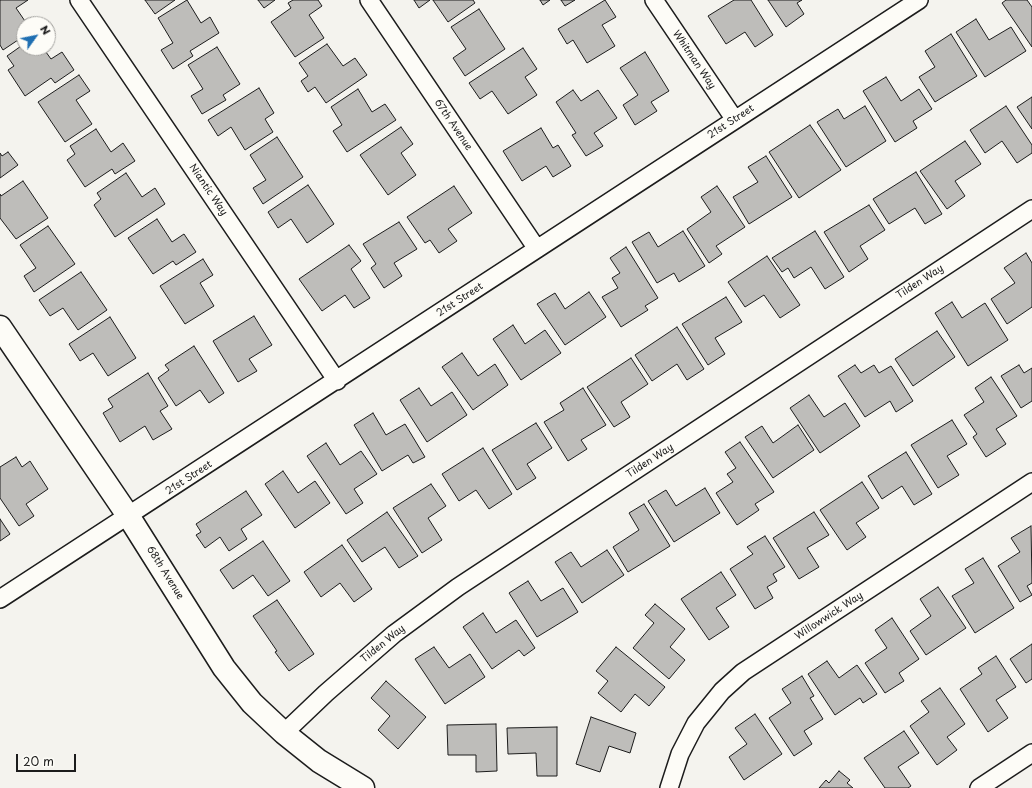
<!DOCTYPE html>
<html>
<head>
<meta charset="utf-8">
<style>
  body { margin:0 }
  #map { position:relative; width:1032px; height:788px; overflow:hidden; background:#f4f3ee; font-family:"Playpen Sans",sans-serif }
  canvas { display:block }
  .north { position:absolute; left:16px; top:16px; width:40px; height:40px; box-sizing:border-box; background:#fdfcf7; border:1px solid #a3a29f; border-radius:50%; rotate:57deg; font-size:11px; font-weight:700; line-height:16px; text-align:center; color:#1c1c1c }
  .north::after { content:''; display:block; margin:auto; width:14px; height:18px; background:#1f6fb2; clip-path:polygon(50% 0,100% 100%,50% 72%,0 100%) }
  .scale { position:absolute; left:16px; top:754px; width:60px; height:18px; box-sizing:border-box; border:2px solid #1c1c1c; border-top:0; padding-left:5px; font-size:12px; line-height:14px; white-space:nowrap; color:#1c1c1c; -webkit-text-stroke:3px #fdfcf7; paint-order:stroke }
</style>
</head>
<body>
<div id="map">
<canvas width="1032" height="788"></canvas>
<div class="north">N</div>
<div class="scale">20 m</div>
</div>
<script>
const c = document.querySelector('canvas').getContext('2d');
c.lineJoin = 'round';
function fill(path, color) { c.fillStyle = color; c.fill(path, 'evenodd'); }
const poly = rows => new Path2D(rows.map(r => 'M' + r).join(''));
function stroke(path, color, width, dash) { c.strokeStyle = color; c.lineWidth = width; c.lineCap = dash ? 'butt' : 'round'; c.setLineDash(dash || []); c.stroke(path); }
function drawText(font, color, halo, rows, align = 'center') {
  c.font = font + ' "Playpen Sans",sans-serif'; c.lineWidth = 3.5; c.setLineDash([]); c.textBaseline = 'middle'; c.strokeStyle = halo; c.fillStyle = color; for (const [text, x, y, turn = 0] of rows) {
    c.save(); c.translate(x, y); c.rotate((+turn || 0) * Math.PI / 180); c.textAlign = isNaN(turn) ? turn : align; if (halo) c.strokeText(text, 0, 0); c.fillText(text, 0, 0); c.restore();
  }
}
const building = poly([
  [0,0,28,0,16,8,27,24,24,24,24,36,3,50,0,45,0,0],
  [145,0,175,0,155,14,145,0],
  [187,0,201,23,210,17,219,33,190,51,193,56,173,69,161,50,173,43,158,18,187,0],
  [258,0,275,0,264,8,258,0],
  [293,0,318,0,322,6,309,15,324,38,295,57,271,22,291,8,288,3,293,0],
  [414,0,430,0,419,8,414,0],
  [433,0,473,0,475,3,448,22,433,0],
  [540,0,550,0,543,5,540,0],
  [561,0,575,0,565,6,561,0],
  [605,0,616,17,602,25,615,46,587,63,573,40,567,44,558,29,605,0],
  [734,0,751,0,773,35,755,47,745,32,726,44,708,16,734,0],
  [768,0,802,0,797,3,804,14,786,27,768,0],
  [1006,0,1027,0,1032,7,1032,47,1002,3,1006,0],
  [479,9,505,49,465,76,453,58,466,49,451,27,479,9],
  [976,19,989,40,1011,27,1026,51,985,77,956,32,976,19],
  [951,34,977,76,935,102,919,77,935,67,925,51,951,34],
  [24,44,24,48,43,48,51,59,62,52,74,70,55,83,51,78,25,96,8,70,14,66,7,56,24,44],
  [327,44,343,66,355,58,367,75,326,103,315,87,308,92,301,81,308,76,299,63,327,44],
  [217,47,240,84,223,95,226,100,202,114,191,96,203,89,188,65,217,47],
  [523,48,537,69,525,77,537,95,508,114,492,91,480,99,469,83,523,48],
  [645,52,669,91,651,102,657,111,635,125,623,105,638,95,620,68,645,52],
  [79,75,90,91,76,100,92,124,65,142,38,102,79,75],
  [886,77,901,101,919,89,932,109,913,121,917,128,895,142,863,91,886,77],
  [259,88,274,113,265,119,273,132,245,150,231,127,218,136,208,120,259,88],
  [358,89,372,112,385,104,396,120,347,152,333,131,342,125,331,107,358,89],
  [573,90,581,101,598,90,617,118,594,133,603,146,586,156,572,135,576,133,556,102,573,90],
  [1032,97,1032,129,1017,107,1032,97],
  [865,106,886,141,846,167,817,122,838,109,844,119,865,106],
  [1006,106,1032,145,1032,153,1017,163,1002,141,985,153,970,130,1006,106],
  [810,125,841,170,799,198,769,152,810,125],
  [401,127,413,144,401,153,416,175,388,195,360,155,401,127],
  [541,128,553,148,558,145,571,166,553,177,546,166,522,181,503,151,541,128],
  [96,129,111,152,123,143,135,161,115,174,112,169,85,187,67,160,75,154,70,146,96,129],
  [277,137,303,177,263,204,253,188,266,180,250,155,277,137],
  [965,141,981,164,955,181,965,196,947,209,920,171,965,141],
  [8,152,18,165,0,178,0,153,2,156,8,152],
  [766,156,792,197,749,224,733,197,758,182,748,167,766,156],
  [916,172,942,214,925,224,915,208,889,224,873,199,916,172],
  [126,173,142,197,155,188,165,204,115,237,94,205,101,199,97,193,126,173],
  [23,181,48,218,16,239,0,218,0,194,1,196,23,181],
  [308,185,334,224,307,243,291,219,278,228,268,212,308,185],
  [454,186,472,213,448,229,457,241,439,253,430,240,425,243,407,217,454,186],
  [717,186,745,227,716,246,722,254,709,263,687,229,711,212,701,197,717,186],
  [869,205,885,230,860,246,868,259,849,272,824,232,869,205],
  [157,219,172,242,184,234,196,252,176,265,173,261,153,274,128,238,157,219],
  [399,222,417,249,394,263,402,276,384,288,371,268,376,264,363,244,399,222],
  [48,226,75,264,34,292,24,276,36,268,20,245,48,226],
  [683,231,705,266,679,282,674,273,657,283,632,242,649,232,658,247,683,231],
  [815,231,844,277,825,289,811,267,794,278,788,268,782,272,772,258,815,231],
  [349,245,361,261,351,269,370,298,354,308,345,295,322,311,299,279,349,245],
  [626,247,658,298,645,306,648,310,621,327,602,297,618,288,612,278,620,273,610,258,626,247],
  [1026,253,1032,263,1032,307,1007,324,991,299,1015,283,1004,268,1026,253],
  [767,256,800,305,780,318,764,295,745,307,728,282,767,256],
  [203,259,213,275,200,283,214,306,185,324,160,286,203,259],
  [81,272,107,310,78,330,63,308,50,316,39,300,81,272],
  [589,292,606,317,565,345,537,304,555,293,565,309,589,292],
  [726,297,742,322,715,338,725,354,708,365,682,324,726,297],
  [952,302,962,318,985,303,1008,340,968,366,935,313,952,302],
  [254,316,272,345,249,359,257,371,238,382,213,341,254,316],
  [110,317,136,358,108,376,93,353,80,361,69,344,110,317],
  [513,325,525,344,545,330,561,353,521,380,493,339,513,325],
  [677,327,704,369,687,380,677,364,652,381,635,355,677,327],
  [937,331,955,357,913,386,895,359,937,331],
  [194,346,224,393,209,403,200,390,176,406,158,378,169,370,165,365,194,346],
  [462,353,478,376,495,364,508,385,473,410,442,367,462,353],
  [631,358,648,384,621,402,630,417,614,427,587,387,631,358],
  [855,365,861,373,874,365,879,373,891,366,913,401,896,412,890,401,865,417,838,376,855,365],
  [1019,365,1024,373,1032,368,1032,401,1021,408,1001,376,1019,365],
  [148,373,168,406,160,411,172,429,153,440,145,426,120,442,103,413,113,407,108,399,148,373],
  [991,377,1017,416,996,429,1006,444,986,457,973,437,977,434,964,415,984,402,975,388,991,377],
  [419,388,431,406,452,392,467,415,427,442,400,400,419,388],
  [583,388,606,425,581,440,587,449,568,461,544,422,564,410,560,403,583,388],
  [809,395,824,417,845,403,860,426,820,453,790,408,809,395],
  [373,413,386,435,405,424,425,457,413,463,408,455,382,471,354,425,373,413],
  [952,420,967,444,947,456,959,475,938,488,911,445,952,420],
  [536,423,552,448,527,464,536,478,517,490,492,450,536,423],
  [798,425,814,450,773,478,745,437,762,426,773,443,798,425],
  [740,442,774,492,755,504,759,510,737,525,716,493,733,482,727,474,736,468,725,452,740,442],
  [326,443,340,465,361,451,377,474,354,489,363,503,346,514,307,456,326,443],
  [483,448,512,494,489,509,476,490,459,501,442,474,483,448],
  [906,452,932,494,914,505,902,486,882,499,868,476,906,452],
  [16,457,22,467,30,461,48,489,26,504,34,516,19,526,0,498,0,467,16,457],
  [283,471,298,493,315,481,330,503,295,528,265,484,283,471],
  [862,482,879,508,856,523,866,537,847,550,820,510,862,482],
  [431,484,446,506,428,518,442,540,422,553,393,508,431,484],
  [705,488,720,513,674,542,648,501,666,490,676,506,705,488],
  [246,491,262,515,241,529,247,539,229,551,220,537,205,548,196,535,201,532,196,524,246,491],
  [644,504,670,546,628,572,613,547,639,530,629,513,644,504],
  [387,512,418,556,399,568,385,547,362,562,347,540,387,512],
  [814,512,829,535,807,548,819,567,799,579,773,538,814,512],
  [0,519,10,534,0,541,0,519],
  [1031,526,1032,583,1027,586,1032,595,1020,602,998,566,1020,552,1011,538,1031,526],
  [765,536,785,567,773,574,777,581,767,587,773,598,755,609,730,569,753,554,747,547,765,536],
  [263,541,290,581,268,596,253,575,233,589,220,570,263,541],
  [342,545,372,589,354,602,340,583,321,597,304,572,342,545],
  [607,550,624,575,582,603,555,562,571,552,581,567,607,550],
  [983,558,1014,608,975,633,952,596,974,583,965,569,983,558],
  [721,572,736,595,716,608,729,627,709,640,681,599,721,572],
  [528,581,541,601,563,588,578,612,537,637,509,593,528,581],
  [938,587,966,628,926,655,910,631,931,616,920,599,938,587],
  [277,600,314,654,289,671,275,652,277,651,253,616,277,600],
  [655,604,685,629,670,647,685,660,669,679,633,648,654,623,645,615,655,604],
  [483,613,496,633,516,620,535,648,524,656,519,650,492,669,463,627,483,613],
  [892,618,919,659,899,673,904,681,885,693,865,663,887,648,875,630,892,618],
  [1032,644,1032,679,1026,683,1010,659,1032,644],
  [434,647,449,668,470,654,485,677,445,704,415,659,434,647],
  [616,647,665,687,649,706,635,694,621,712,598,693,608,681,596,671,616,647],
  [996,656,1016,687,996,700,1008,718,988,732,960,689,982,674,978,668,996,656],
  [827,661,839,678,857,665,877,694,863,703,860,698,835,715,808,674,827,661],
  [802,676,814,696,810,698,823,719,804,731,812,744,794,756,769,718,791,703,782,689,802,676],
  [386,681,426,717,398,749,378,730,390,716,371,698,386,681],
  [940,688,965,724,947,737,957,750,937,765,910,726,929,712,921,701,940,688],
  [755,714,782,754,744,780,729,757,747,744,735,728,755,714],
  [591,717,636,733,630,753,609,746,600,772,576,764,591,717],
  [496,724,497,771,476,772,476,755,448,755,447,725,496,724],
  [557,727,557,776,537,776,536,753,508,754,507,728,557,727],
  [904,731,919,753,898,767,911,786,908,788,885,788,864,758,904,731],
  [839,771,850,780,847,783,853,788,819,788,826,780,829,783,839,771]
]);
const minor = poly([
  [79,0,337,381],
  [369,0,537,249],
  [654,0,735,120],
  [0,599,919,0],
  [284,733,326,693,394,634,458,587,1032,209],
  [669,788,680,754,696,723,722,691,743,672,1032,482],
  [979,788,1032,753]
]);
const tertiary = poly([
  [0,327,129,517,224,668,252,703,284,733,319,761,363,788]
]);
const streetNames = [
  ["Whitman Way",694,60,56],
  ["21st Street",731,122,-33],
  ["67th Avenue",453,125,56],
  ["Niantic Way",208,190,56],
  ["Tilden Way",920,282,-33],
  ["21st Street",460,300,-33],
  ["Tilden Way",650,461,-33],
  ["21st Street",189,478,-33],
  ["68th Avenue",165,573,58],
  ["Willowwick Way",829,616,-33],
  ["Tilden Way",383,644,-39]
];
fill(building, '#bebdba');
stroke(building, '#1c1c1c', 1);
stroke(minor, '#1c1c1c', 20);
stroke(tertiary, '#1c1c1c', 25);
stroke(minor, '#fdfcf7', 17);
stroke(tertiary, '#fdfcf7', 22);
drawText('10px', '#1c1c1c', '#fdfcf7', streetNames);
</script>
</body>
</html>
